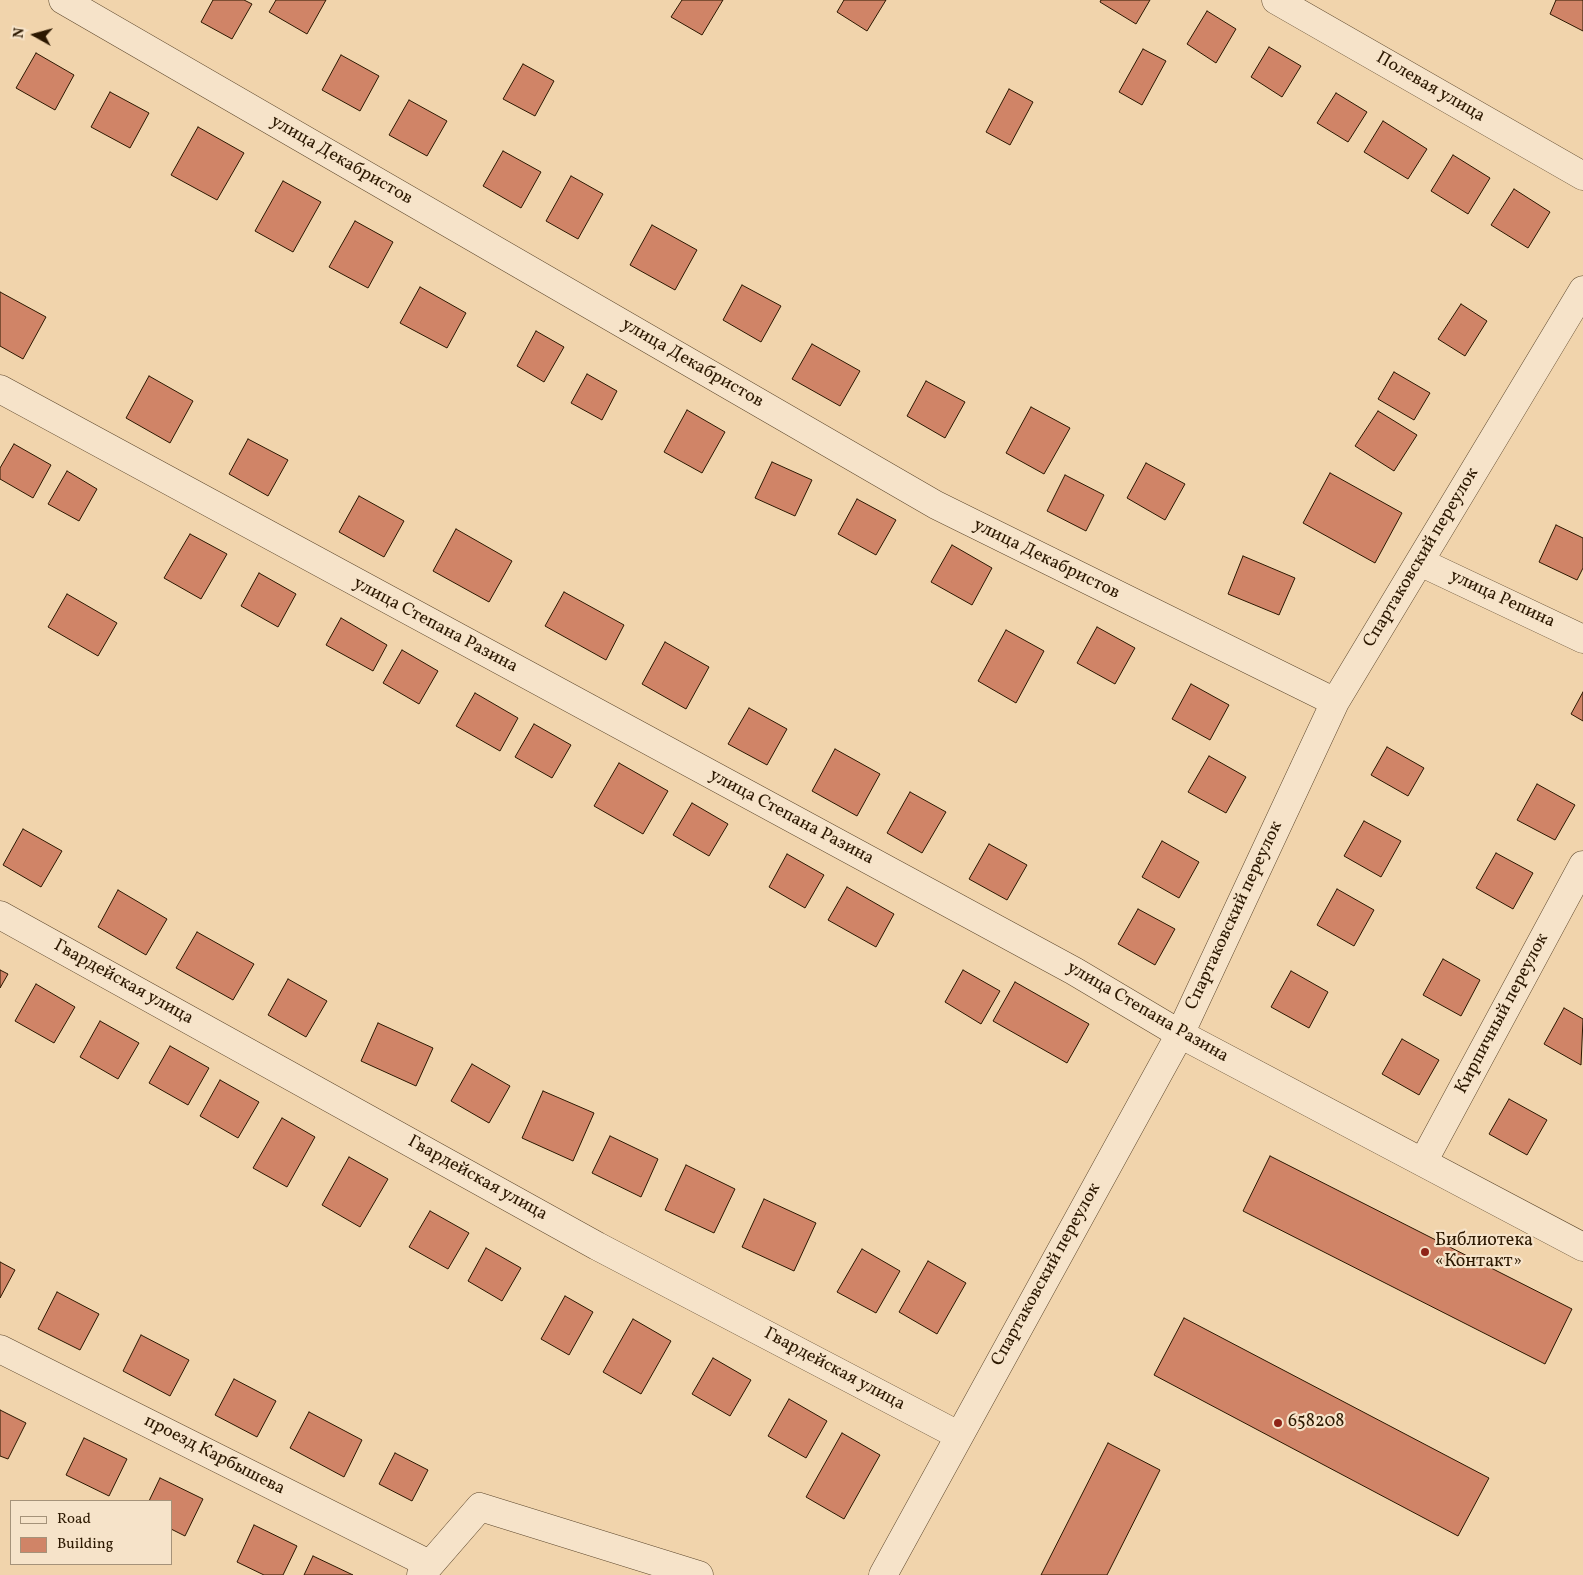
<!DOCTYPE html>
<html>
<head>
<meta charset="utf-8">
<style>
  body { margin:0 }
  #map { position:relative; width:1583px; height:1575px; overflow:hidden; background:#f1d4ac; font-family:Vollkorn,serif }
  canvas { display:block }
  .legend { position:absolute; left:10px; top:1500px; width:162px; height:65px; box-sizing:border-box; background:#f6e3c9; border:1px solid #a59279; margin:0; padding:6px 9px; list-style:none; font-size:15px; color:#2c1801 }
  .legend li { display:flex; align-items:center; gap:10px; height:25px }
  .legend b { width:25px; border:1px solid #a59279 }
  .north { position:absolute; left:10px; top:10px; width:50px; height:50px; -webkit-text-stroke:4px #f6e3c9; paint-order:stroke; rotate:277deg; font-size:14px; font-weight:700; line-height:20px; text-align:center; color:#2c1801 }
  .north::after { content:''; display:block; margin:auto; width:18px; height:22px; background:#2c1801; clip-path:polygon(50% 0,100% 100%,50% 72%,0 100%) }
</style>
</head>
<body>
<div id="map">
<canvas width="1583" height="1575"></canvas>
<ul class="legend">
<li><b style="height:6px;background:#f6e3c9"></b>Road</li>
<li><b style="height:14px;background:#d08467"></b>Building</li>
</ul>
<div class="north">N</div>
</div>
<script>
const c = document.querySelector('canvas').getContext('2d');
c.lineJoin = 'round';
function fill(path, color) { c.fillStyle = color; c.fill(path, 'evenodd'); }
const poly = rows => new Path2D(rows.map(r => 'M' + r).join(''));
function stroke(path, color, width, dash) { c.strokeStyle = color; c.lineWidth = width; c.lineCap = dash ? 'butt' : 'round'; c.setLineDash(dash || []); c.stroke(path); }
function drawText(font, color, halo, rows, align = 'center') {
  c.font = font + ' Vollkorn,serif'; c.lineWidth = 4.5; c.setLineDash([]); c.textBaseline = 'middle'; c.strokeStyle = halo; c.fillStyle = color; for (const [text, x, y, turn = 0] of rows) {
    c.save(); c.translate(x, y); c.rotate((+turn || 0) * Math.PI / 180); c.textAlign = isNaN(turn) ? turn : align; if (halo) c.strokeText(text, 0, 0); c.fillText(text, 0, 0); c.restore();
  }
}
const building = poly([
  [213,0,244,0,252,4,232,39,201,22,213,0],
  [276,0,326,0,307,34,269,12,276,0],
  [682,0,723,0,702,35,671,17,682,0],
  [844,0,886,0,867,31,837,12,844,0],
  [1101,0,1150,0,1136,24,1100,2,1101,0],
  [1556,0,1583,0,1583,31,1550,14,1556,0],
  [1207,11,1236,29,1216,63,1187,44,1207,11],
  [1269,47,1301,66,1282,97,1251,77,1269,47],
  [1143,49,1166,61,1142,105,1119,92,1143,49],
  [36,53,74,75,55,110,16,88,36,53],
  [341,55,379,76,360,111,322,90,341,55],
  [523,64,554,81,535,116,503,99,523,64],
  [1009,89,1033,102,1010,145,986,132,1009,89],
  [110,92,149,113,130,148,91,127,110,92],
  [1336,93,1367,112,1348,142,1317,123,1336,93],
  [409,100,447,121,427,156,389,135,409,100],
  [1383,121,1427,149,1408,179,1364,152,1383,121],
  [198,127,244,153,217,200,171,175,198,127],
  [503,151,541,172,521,208,483,186,503,151],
  [1453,155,1490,178,1468,214,1431,191,1453,155],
  [571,176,603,194,578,239,546,221,571,176],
  [283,181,321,202,293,252,255,231,283,181],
  [1514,189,1550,212,1528,248,1491,225,1514,189],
  [355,221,393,242,368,288,329,267,355,221],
  [652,225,697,250,675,290,630,265,652,225],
  [742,285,781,306,761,342,723,320,742,285],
  [420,287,466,313,447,348,400,323,420,287],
  [0,292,46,317,23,359,0,346,0,292],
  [1461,304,1487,321,1465,356,1438,339,1461,304],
  [536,331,564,347,544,382,517,366,536,331],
  [812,344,860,371,840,406,792,379,812,344],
  [1394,372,1430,393,1414,420,1378,399,1394,372],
  [587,374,617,391,602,420,571,403,587,374],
  [149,376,193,401,170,443,126,418,149,376],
  [926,381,965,402,945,438,907,416,926,381],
  [1031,407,1070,428,1044,474,1006,453,1031,407],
  [687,410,725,432,702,473,664,452,687,410],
  [1378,411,1417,435,1394,471,1355,446,1378,411],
  [248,439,288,460,268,496,229,474,248,439],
  [14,444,51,465,33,498,0,479,0,468,14,444],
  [772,462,812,480,795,516,755,498,772,462],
  [1146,463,1185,484,1165,520,1127,498,1146,463],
  [67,471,97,489,79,521,48,504,67,471],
  [1330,473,1402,513,1375,563,1303,523,1330,473],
  [1065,475,1104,495,1086,531,1047,511,1065,475],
  [359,496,404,521,384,557,339,532,359,496],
  [857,499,896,520,876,555,838,534,857,499],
  [1556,525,1583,538,1583,568,1577,580,1539,562,1556,525],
  [456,529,512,561,489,602,433,571,456,529],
  [190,534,227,554,201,599,164,578,190,534],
  [952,545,992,568,972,605,931,582,952,545],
  [1243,556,1295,578,1279,615,1228,594,1243,556],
  [259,573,296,594,278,627,241,606,259,573],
  [564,592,624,625,606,660,545,626,564,592],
  [67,594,117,623,98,656,48,627,67,594],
  [341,618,387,645,373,671,326,645,341,618],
  [1097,627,1135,648,1115,684,1077,663,1097,627],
  [1006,630,1044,651,1016,703,978,681,1006,630],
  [665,642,709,667,686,709,642,684,665,642],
  [402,650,438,671,419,704,383,683,402,650],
  [1191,684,1229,705,1210,740,1172,719,1191,684],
  [1583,692,1583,721,1571,714,1583,692],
  [475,693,518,718,500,751,456,726,475,693],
  [749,708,787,729,767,765,728,744,749,708],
  [534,724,571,745,552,778,515,757,534,724],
  [1387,747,1424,768,1408,796,1371,775,1387,747],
  [835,749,880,774,857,816,812,791,835,749],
  [1209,756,1246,777,1226,813,1188,792,1209,756],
  [619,763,668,791,643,834,594,806,619,763],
  [1537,784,1575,805,1555,840,1517,820,1537,784],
  [910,792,946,812,922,853,887,833,910,792],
  [692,803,728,824,709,856,673,835,692,803],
  [1364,821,1401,841,1381,877,1344,856,1364,821],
  [23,829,62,851,41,887,3,865,23,829],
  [1162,841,1199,862,1179,898,1142,877,1162,841],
  [989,844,1027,865,1007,900,969,879,989,844],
  [1496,853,1533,873,1513,909,1476,888,1496,853],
  [787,854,824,875,805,908,769,887,787,854],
  [847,887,894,914,876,947,828,920,847,887],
  [1337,889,1374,910,1354,946,1317,925,1337,889],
  [118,890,167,919,146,955,98,927,118,890],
  [1138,909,1175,929,1155,965,1118,944,1138,909],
  [197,932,254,964,233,1000,176,968,197,932],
  [1443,959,1480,980,1461,1016,1423,995,1443,959],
  [0,970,8,974,0,988,0,970],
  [963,970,1000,991,981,1024,945,1002,963,970],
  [1291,971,1328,992,1309,1028,1271,1007,1291,971],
  [288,979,327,1001,306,1037,268,1015,288,979],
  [1015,982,1089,1024,1067,1063,993,1021,1015,982],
  [36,984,75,1007,54,1043,15,1021,36,984],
  [1564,1008,1583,1019,1581,1065,1544,1044,1564,1008],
  [100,1021,139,1043,118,1079,80,1057,100,1021],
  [378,1023,433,1048,416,1086,361,1061,378,1023],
  [1402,1039,1439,1060,1419,1095,1382,1074,1402,1039],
  [170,1046,209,1068,188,1105,149,1083,170,1046],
  [472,1064,510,1086,489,1123,451,1101,472,1064],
  [220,1080,259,1102,238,1138,200,1116,220,1080],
  [543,1091,594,1113,573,1161,522,1138,543,1091],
  [1509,1099,1547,1120,1527,1155,1489,1134,1509,1099],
  [282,1118,315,1137,287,1187,253,1168,282,1118],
  [610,1136,658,1159,641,1197,592,1173,610,1136],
  [1270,1156,1572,1309,1545,1364,1243,1211,1270,1156],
  [349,1157,388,1179,360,1227,322,1205,349,1157],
  [686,1165,735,1189,714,1233,665,1210,686,1165],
  [764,1199,816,1223,794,1271,742,1247,764,1199],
  [430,1211,469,1233,448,1269,409,1247,430,1211],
  [486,1248,521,1268,502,1301,468,1281,486,1248],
  [862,1249,900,1271,876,1313,837,1292,862,1249],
  [928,1261,966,1283,937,1334,899,1312,928,1261],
  [0,1262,15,1270,0,1298,0,1262],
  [57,1292,99,1314,80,1350,38,1329,57,1292],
  [565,1296,593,1312,569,1355,541,1339,565,1296],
  [1184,1318,1489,1478,1458,1536,1154,1375,1184,1318],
  [633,1319,671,1341,641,1394,603,1372,633,1319],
  [141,1335,189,1360,170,1396,123,1371,141,1335],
  [713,1358,751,1380,730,1416,692,1394,713,1358],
  [234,1379,276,1401,257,1437,215,1415,234,1379],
  [789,1399,827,1421,806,1458,768,1436,789,1399],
  [0,1410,26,1423,8,1459,0,1456,0,1410],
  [309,1412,362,1440,344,1477,290,1448,309,1412],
  [842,1433,880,1455,844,1519,806,1497,842,1433],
  [84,1438,127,1459,109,1496,66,1475,84,1438],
  [1108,1443,1160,1470,1107,1575,1041,1575,1108,1443],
  [395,1453,428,1470,412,1501,379,1484,395,1453],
  [160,1478,203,1499,185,1536,171,1529,171,1501,149,1501,160,1478],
  [254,1525,297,1546,283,1575,264,1575,237,1562,254,1525],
  [313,1556,353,1575,304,1575,313,1556]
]);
const minor = poly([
  [63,0,936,505,1335,702],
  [0,389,1074,971,1180,1034,1583,1247],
  [1420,562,1583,639],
  [0,915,597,1246,958,1435],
  [1423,1162,1583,865],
  [0,1349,429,1564],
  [421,1575,480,1507,699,1575],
  [883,1575,1180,1034,1335,702,1583,290]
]);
const tertiary = poly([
  [1276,0,1583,176]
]);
const markers = [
  [1425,1252,5,"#8f2418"],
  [1278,1423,5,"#8f2418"]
];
const streetNames = [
  ["Полевая улица",1430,88,30],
  ["улица Декабристов",341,161,30],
  ["улица Декабристов",692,364,30],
  ["Спартаковский переулок",1422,558,-59],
  ["улица Декабристов",1046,560,26],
  ["улица Репина",1502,600,25],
  ["улица Степана Разина",435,626,28],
  ["улица Степана Разина",791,818,28],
  ["Спартаковский переулок",1235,916,-65],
  ["Гвардейская улица",123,983,29],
  ["улица Степана Разина",1147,1013,30],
  ["Кирпичный переулок",1503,1014,-62],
  ["Гвардейская улица",477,1179,29],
  ["Спартаковский переулок",1047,1275,-61],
  ["Гвардейская улица",834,1370,28],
  ["проезд Карбышева",214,1456,27]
];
const poiNames = [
  ["Библиотека",1435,1242],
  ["«Контакт»",1435,1263],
  ["658208",1288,1423]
];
fill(building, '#d08467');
stroke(building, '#2c1801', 1);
stroke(minor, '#5d472c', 29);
stroke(tertiary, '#5d472c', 29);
stroke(minor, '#f6e3c9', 28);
stroke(tertiary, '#f6e3c9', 28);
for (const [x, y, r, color] of markers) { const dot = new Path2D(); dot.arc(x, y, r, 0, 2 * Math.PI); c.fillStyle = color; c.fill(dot); stroke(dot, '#f6e3c9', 2); }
drawText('18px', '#2c1801', '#f6e3c9', streetNames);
drawText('18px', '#2c1801', '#f6e3c9', poiNames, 'left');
</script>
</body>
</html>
